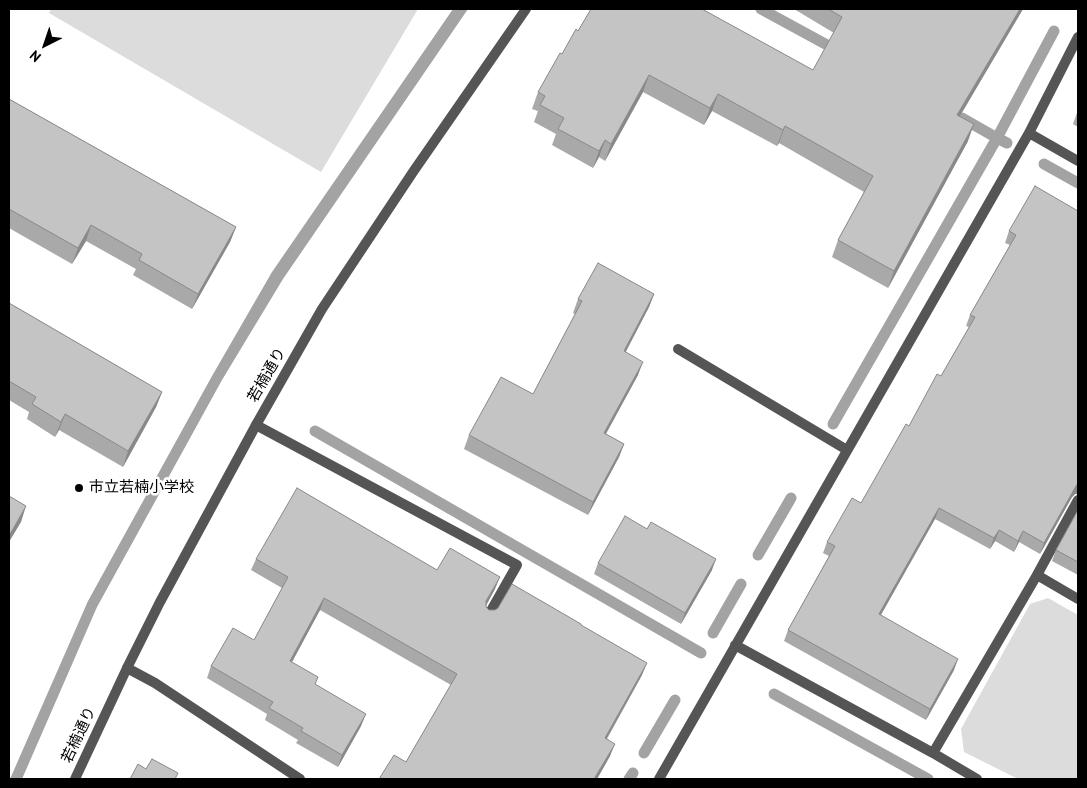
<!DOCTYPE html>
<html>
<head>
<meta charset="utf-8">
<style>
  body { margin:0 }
  #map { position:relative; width:1087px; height:788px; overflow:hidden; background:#fff; font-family:"PT Sans",sans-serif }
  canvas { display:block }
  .frame { position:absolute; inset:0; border:10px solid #000; pointer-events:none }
  .north { position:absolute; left:20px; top:20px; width:50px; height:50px; -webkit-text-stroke:4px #fff; paint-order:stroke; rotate:221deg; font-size:14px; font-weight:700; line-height:20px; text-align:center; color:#000 }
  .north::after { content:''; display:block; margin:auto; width:18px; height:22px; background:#000; clip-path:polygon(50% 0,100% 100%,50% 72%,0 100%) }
</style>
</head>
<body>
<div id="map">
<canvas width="1087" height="788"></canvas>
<div class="frame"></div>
<div class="north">N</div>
</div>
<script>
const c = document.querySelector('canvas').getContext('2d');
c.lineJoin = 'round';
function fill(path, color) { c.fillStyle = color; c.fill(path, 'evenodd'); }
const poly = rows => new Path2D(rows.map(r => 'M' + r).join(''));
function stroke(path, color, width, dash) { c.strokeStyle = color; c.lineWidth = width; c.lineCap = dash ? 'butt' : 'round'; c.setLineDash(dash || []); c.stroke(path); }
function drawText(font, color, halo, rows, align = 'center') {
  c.font = font + ' "PT Sans","Noto Sans JP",sans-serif'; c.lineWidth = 5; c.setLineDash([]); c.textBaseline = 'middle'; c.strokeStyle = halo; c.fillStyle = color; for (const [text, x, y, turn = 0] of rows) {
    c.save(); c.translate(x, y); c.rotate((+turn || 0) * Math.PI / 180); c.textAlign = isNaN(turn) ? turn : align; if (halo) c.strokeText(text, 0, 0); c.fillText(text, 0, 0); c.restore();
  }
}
const green = poly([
  [51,9,418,9,321,172,49,13],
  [1048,598,1078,615,1078,779,1018,779,964,752,961,729,1030,604]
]);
const water = poly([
  [453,9,468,9,283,279,222,380,97,607,22,779,10,779,88,601,212,376,272,272]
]);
const stream = poly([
  [761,9,840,52],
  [1007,143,997,138,1054,31],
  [1044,164,1078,183],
  [833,424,997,138,962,118],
  [315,431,701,653],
  [758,555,791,498],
  [713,633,741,584],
  [774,694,928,779],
  [644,753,675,700],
  [629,779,633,773]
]);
const minor = poly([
  [1029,133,1078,161],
  [678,349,847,450],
  [256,425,517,565,488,616],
  [1078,500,1037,575,1078,599],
  [735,645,933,753,977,779],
  [127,668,155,683,300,779],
  [933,753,1037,575],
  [659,779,1029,133,1078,37]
]);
const tertiary = poly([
  [75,779,127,668,160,602,256,425,322,309,413,172,526,9]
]);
const wall = poly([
  [794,9,1023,9,960,116,968,141,888,288,832,257,838,240,864,192,779,143,777,146,712,111,704,125,643,92,605,161,599,157,593,168,552,145,556,134,534,122,538,111,532,109,538,92,562,54,578,31,813,70,834,33],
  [9,99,236,227,230,242,192,309,133,275,136,269,86,241,72,264,9,228],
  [1078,110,1078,127,1073,124],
  [1078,211,1078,494,1075,494,1072,497,1040,554,1019,542,1014,552,995,541,990,549,935,519,881,615,954,670,926,720,784,641,788,630,829,556,823,553,827,542,861,503,909,426,941,376,969,327,966,326,970,315,1010,245,1005,243,1009,231],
  [654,294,649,307,625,352,638,375,606,434,624,444,619,457,588,515,464,449,469,435,533,394,575,314,573,313,578,299],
  [9,303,162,392,156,407,123,467,59,430,55,437,27,419,29,412,9,400],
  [1078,510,1078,575,1052,561,1056,550],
  [256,559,437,570,495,589,486,605,486,607,489,610,581,625,642,675,607,739,610,756,597,779,379,779,406,762,451,685,320,610,292,662,316,685,361,726,338,767,296,743,298,740,265,720,267,714,207,678,211,666,254,640,282,588,251,570],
  [598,563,712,570,681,624,594,574]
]);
const shadedWall = poly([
  [1020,9,1023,9,951,131,957,115],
  [649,75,643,92,605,161,611,144],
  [718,94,712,111,704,125,710,108],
  [974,124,968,141,888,288,894,271],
  [785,126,779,143,777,146,783,130],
  [605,140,599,157,593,168,599,151],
  [91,225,86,241,72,264,78,248],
  [236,227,230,242,192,309,198,294],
  [654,294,649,307,619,365,624,351],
  [643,362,638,375,599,446,604,433],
  [162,392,156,407,123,467,128,451],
  [65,414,59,430,55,437,61,422],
  [624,444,619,457,588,515,593,502],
  [1078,483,1078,494,1075,494,1072,497,1040,554,1044,543,1076,486],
  [26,506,21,522,9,542,9,536],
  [939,508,935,519,875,625,879,614],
  [999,530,995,541,990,549,994,538],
  [1023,531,1019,542,1014,552,1018,541],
  [716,559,712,570,681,624,685,613],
  [500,577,495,589,482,613,486,601],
  [324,598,320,610,286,673,290,661],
  [958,659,954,670,926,720,930,709],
  [647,663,642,675,600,750,605,738],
  [366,714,361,726,338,767,342,755],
  [615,744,610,756,597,779,594,779]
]);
const building = poly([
  [591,9,702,9,813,70,842,17,828,9,1020,9,957,115,974,124,894,271,838,240,873,176,785,126,783,130,718,94,710,108,649,75,611,144,605,140,599,151,558,129,564,118,540,105,545,96,538,92,560,53,562,54,576,29,578,31,591,9],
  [9,99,236,227,198,294,139,260,142,254,91,225,78,248,9,209,9,99],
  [1035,186,1078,211,1078,483,1076,486,1044,543,1023,531,1018,541,999,530,994,538,939,508,879,614,958,659,930,709,788,630,835,546,827,542,852,498,861,503,906,424,909,426,937,374,941,376,975,317,970,315,1016,235,1009,231,1035,186],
  [598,263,654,294,624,351,643,362,604,433,624,444,593,502,469,435,501,377,533,394,582,301,578,299,598,263],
  [9,303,162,392,128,451,65,414,61,422,32,404,36,397,9,381,9,303],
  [297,488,437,570,450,548,500,577,486,601,486,607,489,610,495,610,498,608,512,584,581,624,581,625,647,663,605,738,615,744,594,779,379,779,394,755,406,762,457,674,324,598,290,661,318,677,315,684,366,714,342,755,301,731,303,728,269,708,273,702,211,666,233,628,254,640,288,577,256,559,297,488],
  [9,496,26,506,9,536,9,496],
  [1078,510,1078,562,1056,550,1078,510],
  [625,516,647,529,651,522,716,559,685,613,598,563,625,516],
  [152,759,178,773,175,779,130,779,138,764,146,769,152,759]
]);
const markers = [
  [79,488,5,"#000"]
];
const streetNames = [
  ["若楠通り",267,375,-60],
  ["若楠通り",79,735,-65]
];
const poiNames = [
  ["市立若楠小学校",89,488]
];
fill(green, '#dcdcdc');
fill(water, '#a3a3a3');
stroke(stream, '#a3a3a3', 11);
stroke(minor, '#555', 10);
stroke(tertiary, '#555', 10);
fill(wall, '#a9a9a9');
fill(shadedWall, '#898989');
fill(building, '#c4c4c4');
stroke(building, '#898989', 1);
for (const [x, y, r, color] of markers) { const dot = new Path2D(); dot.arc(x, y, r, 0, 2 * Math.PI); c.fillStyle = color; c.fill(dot); stroke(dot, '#fff', 2); }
drawText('15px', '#000', '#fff', streetNames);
drawText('15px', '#000', '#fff', poiNames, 'left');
</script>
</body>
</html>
